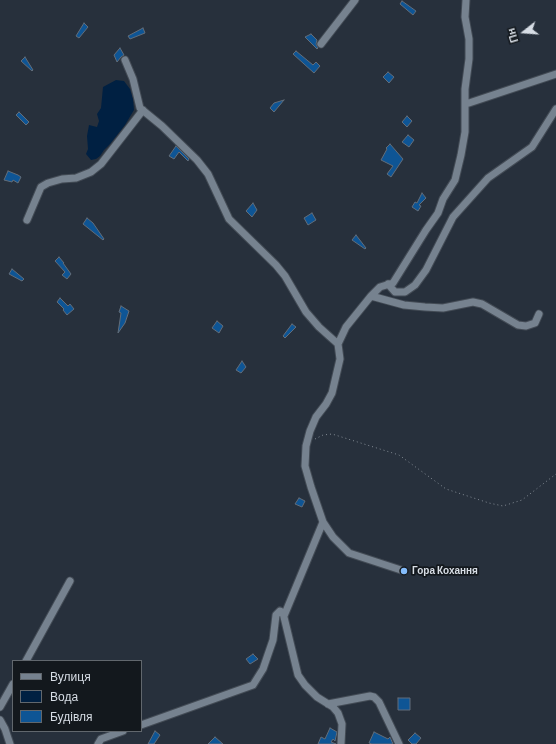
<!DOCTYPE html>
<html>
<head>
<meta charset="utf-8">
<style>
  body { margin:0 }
  #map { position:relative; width:556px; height:744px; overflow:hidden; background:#27303c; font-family:Barlow,sans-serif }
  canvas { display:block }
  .legend { position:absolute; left:12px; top:660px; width:130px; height:72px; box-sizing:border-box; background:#13181d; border:1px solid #61676d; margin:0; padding:5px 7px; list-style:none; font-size:12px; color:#d7dde5 }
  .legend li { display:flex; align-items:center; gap:8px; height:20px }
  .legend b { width:20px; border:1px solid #61676d }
  .north { position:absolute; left:504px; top:12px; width:40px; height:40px; -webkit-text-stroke:3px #13181d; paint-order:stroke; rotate:253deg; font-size:11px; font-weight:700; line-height:16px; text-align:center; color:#d7dde5 }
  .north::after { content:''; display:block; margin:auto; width:14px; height:18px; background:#d7dde5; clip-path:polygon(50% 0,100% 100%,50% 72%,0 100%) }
</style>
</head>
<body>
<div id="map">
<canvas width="556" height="744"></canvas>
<ul class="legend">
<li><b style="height:5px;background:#76828f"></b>Вулиця</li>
<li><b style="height:11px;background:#002042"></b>Вода</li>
<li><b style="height:11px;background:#0e5595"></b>Будівля</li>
</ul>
<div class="north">Пн</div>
</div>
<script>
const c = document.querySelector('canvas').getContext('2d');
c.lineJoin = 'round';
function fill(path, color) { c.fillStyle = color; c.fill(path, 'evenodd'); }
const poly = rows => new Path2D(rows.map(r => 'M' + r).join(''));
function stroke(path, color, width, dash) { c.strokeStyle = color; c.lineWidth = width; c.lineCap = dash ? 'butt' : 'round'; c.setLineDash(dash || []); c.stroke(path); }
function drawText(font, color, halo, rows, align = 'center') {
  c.font = font + ' Barlow,sans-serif'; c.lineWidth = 3.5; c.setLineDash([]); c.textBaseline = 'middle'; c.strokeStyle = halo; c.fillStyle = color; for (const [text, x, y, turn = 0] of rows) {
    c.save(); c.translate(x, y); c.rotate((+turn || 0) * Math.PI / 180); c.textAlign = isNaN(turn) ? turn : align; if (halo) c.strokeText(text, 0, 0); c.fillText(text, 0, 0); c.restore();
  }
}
const water = poly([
  [116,80,124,81,130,89,133,99,134,110,125,125,110,144,104,150,100,156,96,159,91,160,86,154,88,149,87,136,89,125,97,127,99,121,97,114,101,108,103,87]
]);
const building = poly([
  [402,1,416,11,413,15,400,4,402,1],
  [84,23,88,27,79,38,76,36,84,23],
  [143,28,145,33,130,39,128,36,143,28],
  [311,34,317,40,316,44,318,48,317,49,305,37,311,34],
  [120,48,124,55,121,57,117,62,114,55,120,48],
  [296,51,313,65,316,62,320,66,314,73,293,54,296,51],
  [25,57,33,70,32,71,21,61,25,57],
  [388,72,394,77,389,83,383,77,388,72],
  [284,100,274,112,270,108,274,103,284,100],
  [19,112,29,122,26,125,16,115,19,112],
  [407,116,412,121,407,127,402,122,407,116],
  [408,135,414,140,409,147,402,142,408,135],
  [390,144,403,159,391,177,387,174,393,166,381,160,387,149,386,148,390,144],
  [176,146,189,159,188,161,179,152,174,159,169,156,176,146],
  [8,171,18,175,21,177,18,183,13,180,12,182,4,180,8,171],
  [422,193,426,198,419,205,421,206,418,211,412,207,415,202,417,203,422,193],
  [253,203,257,210,252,217,246,211,253,203],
  [312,213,316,220,308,225,304,218,312,213],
  [87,218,93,223,104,239,103,240,83,224,87,218],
  [356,235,366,248,365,249,352,240,356,235],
  [59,257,64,263,63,263,71,274,67,279,62,275,65,272,55,261,59,257],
  [12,269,24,279,22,281,9,274,12,269],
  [60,298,68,306,70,304,74,309,67,315,63,310,64,309,57,302,60,298],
  [121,306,129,311,125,323,118,333,121,313,119,312,121,306],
  [217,321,223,326,219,333,212,328,217,321],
  [292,324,296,327,285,338,283,336,292,324],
  [242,361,246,367,241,373,236,370,242,361],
  [299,498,305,501,302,507,295,504,299,498],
  [253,654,258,659,250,664,246,659,253,654],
  [398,698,410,698,410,710,398,710,398,698],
  [330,728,337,732,335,741,333,739,331,742,336,744,318,744,321,737,325,739,330,728],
  [155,731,160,735,154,744,148,744,155,731],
  [374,732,388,739,390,737,393,744,372,744,369,743,374,732],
  [415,733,421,738,416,744,412,744,408,740,415,733],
  [215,737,223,744,208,744,215,737]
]);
const path = poly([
  [315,439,323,435,332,434,399,455,446,489,489,503,503,506,522,500,556,474]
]);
const minor = poly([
  [321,44,355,0],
  [125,60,133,79,140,108,162,126,197,160,208,174,229,219,276,265,285,276,306,312,319,327,338,344],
  [466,104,556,74],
  [27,220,41,187,48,183,62,179,76,178,91,172,101,164,143,110],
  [388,284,395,292,405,292,415,285,426,270,453,217,488,178,532,147,556,109],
  [371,296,404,305,425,307,443,308,473,302,482,304,518,325,526,326,535,323,539,314],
  [323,522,333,537,349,553,404,571],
  [284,616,323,522,311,487,305,466,306,446,310,431,316,417,326,404,332,393,340,359,338,344,346,327,371,296,380,287,393,283,426,230,438,213,443,199,455,180,461,155,465,132,465,89,469,59,469,39,465,17,466,0],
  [26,661,70,581],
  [328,704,370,696,374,697,379,702,399,744],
  [0,707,13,684],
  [0,720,5,729,10,744],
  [141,725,253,685,263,669,273,640,276,615,280,611,283,613,298,675,305,685,317,697,333,707,338,713,342,724,341,744],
  [98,744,101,739,123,731]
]);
const markers = [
  [404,571,4,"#84bcfb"]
];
const poiNames = [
  ["Гора Кохання",412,571]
];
fill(water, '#002042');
fill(building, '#0e5595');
stroke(building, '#626d7a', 1);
stroke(minor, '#434b55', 9);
stroke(path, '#858d96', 1, [1, 3]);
stroke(minor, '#76828f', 7);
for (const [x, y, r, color] of markers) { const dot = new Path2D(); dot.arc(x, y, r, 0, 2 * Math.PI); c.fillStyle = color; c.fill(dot); stroke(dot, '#13181d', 1.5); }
drawText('bold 10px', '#d7dde5', '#13181d', poiNames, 'left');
</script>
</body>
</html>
